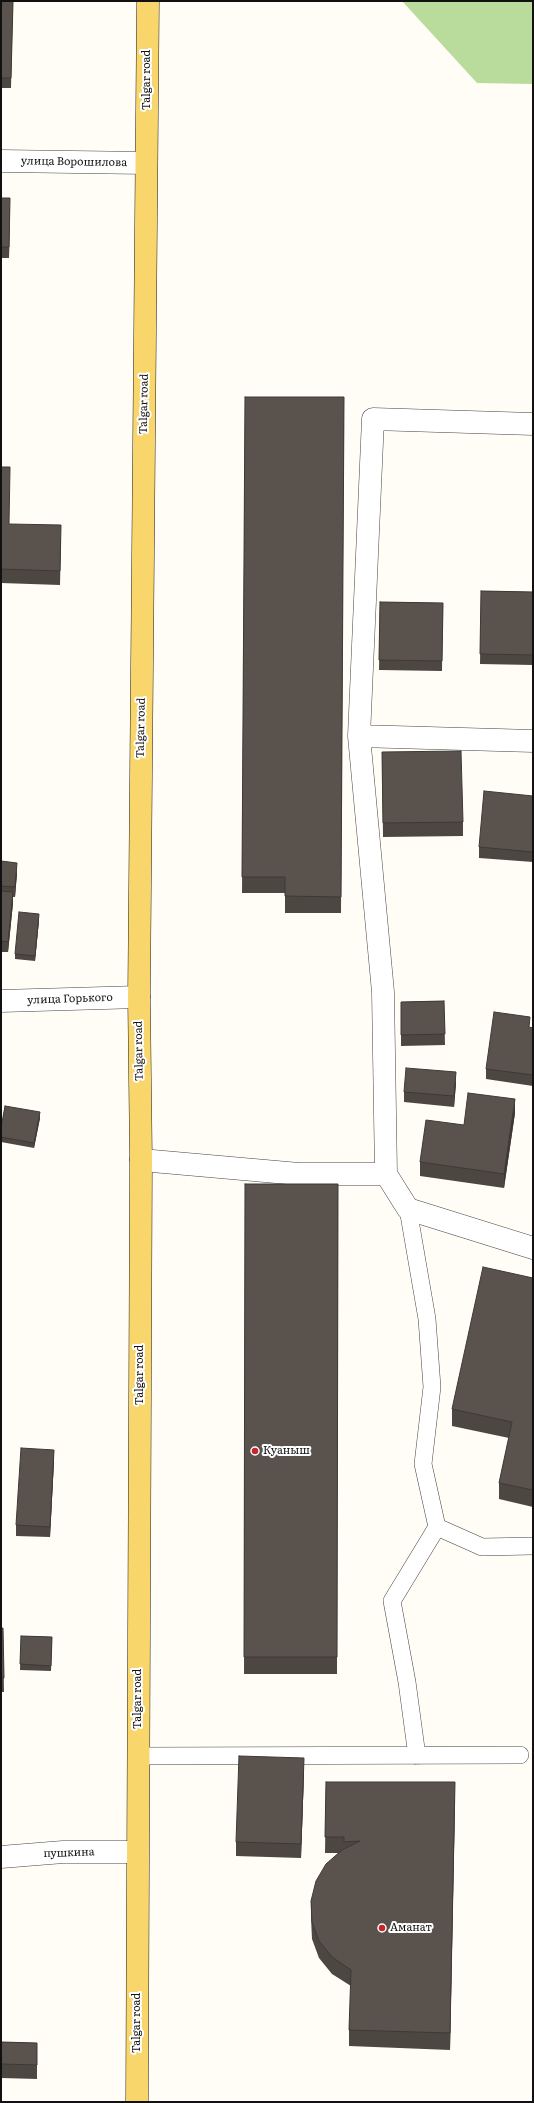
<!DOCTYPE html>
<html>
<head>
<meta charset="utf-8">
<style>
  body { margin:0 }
  #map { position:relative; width:534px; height:2103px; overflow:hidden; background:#fffdf5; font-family:Literata,serif }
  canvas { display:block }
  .frame { position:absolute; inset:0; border:2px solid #111; pointer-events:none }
</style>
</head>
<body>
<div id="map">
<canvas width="534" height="2103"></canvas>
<div class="frame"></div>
</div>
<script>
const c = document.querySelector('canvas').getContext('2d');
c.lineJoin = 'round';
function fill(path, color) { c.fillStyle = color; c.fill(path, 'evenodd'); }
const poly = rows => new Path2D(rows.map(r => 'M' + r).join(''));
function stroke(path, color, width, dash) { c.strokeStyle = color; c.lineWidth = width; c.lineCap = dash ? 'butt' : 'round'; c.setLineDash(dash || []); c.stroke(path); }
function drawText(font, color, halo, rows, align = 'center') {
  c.font = font + ' Literata,serif'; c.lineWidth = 4; c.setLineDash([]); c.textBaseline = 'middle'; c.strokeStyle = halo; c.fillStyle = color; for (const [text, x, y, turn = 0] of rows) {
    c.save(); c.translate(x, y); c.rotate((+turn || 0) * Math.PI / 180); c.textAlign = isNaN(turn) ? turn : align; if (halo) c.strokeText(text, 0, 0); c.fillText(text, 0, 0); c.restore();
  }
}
const forest = poly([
  [402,1,533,1,533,84,477,83]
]);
const lane = poly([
  [408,1209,427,1319,432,1387,423,1464,437,1527],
  [137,1756,520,1755],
  [417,1756,407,1682,392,1601,437,1527,482,1547,533,1546]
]);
const street = poly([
  [1,161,146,163],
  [359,736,373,419,533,424],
  [1,1001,139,997],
  [141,1160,299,1174,386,1174,408,1209,533,1248],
  [386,1174,383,992,359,736,533,741],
  [1,1857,63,1852,137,1852]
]);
const primary = poly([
  [137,2102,141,1160,139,997,148,1]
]);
const wall = poly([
  [1,1,13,1,11,88,1,88],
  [1,198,10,208,9,258,1,258],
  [245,397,344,397,341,913,285,913,285,893,242,893],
  [1,467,9,524,61,539,60,585,1,583],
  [481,591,533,592,533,665,480,664],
  [380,602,443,603,442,671,379,670],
  [382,752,463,822,463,836,383,837],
  [533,796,533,862,479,858,479,847],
  [1,861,17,873,15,897,13,897,13,903,8,952,1,952],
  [39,920,35,961,15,959,15,954],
  [444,1001,445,1045,401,1046,401,1002],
  [530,1028,533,1028,533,1086,486,1079,486,1069],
  [456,1083,454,1107,404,1102,404,1092],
  [515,1113,504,1188,420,1176,420,1162,464,1125],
  [40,1118,34,1148,1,1142,1,1128],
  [245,1184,338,1184,337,1674,244,1674],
  [533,1278,533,1507,499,1499,499,1483,509,1438,452,1426,452,1409],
  [54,1460,50,1537,16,1536,16,1525],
  [1,1628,3,1628,4,1692,1,1692],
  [21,1636,52,1637,51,1671,20,1670],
  [304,1772,301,1858,236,1856,236,1842],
  [326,1782,455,1799,450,2050,349,2046,349,2030,351,1986,332,1974,319,1958,312,1939,311,1918,311,1901,338,1853,325,1853],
  [1,2042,37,2043,37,2079,1,2078]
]);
const shadedWall = poly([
  [10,198,10,208,9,258,9,247],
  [17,863,17,873,15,897,15,887],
  [13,892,13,903,8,952,8,942],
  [39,914,39,920,35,961,35,956],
  [456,1072,456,1083,454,1107,454,1096],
  [515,1099,515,1113,504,1188,504,1174],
  [40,1112,40,1118,34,1148,34,1143],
  [54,1450,54,1460,50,1537,50,1527],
  [304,1758,304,1772,301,1858,301,1844],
  [455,1782,455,1799,450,2050,450,2033]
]);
const building = poly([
  [1,1,13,1,11,78,1,78,1,1],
  [1,198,10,198,9,247,1,247,1,198],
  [245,397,344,397,341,897,285,896,285,877,242,877,245,397],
  [1,467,10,467,9,524,61,525,60,571,1,569,1,467],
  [481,591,533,592,533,655,480,654,481,591],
  [380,602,443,603,442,661,379,660,380,602],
  [461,751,463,822,383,823,382,752,461,751],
  [484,791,533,796,533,852,479,847,484,791],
  [1,861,17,863,15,887,1,886,1,861],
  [1,891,13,892,8,942,1,941,1,891],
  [19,912,39,914,35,956,15,954,19,912],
  [444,1001,445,1034,401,1035,401,1002,444,1001],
  [494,1012,530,1017,529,1027,533,1028,533,1075,486,1069,494,1012],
  [406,1068,456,1072,454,1096,404,1092,406,1068],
  [468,1093,515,1099,504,1174,420,1162,426,1120,464,1125,468,1093],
  [5,1106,40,1112,34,1143,1,1137,1,1128,5,1106],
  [245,1184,338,1184,337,1657,244,1657,245,1184],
  [483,1267,533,1278,533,1490,499,1483,512,1422,452,1409,483,1267],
  [21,1448,54,1450,50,1527,16,1525,21,1448],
  [1,1628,3,1628,4,1678,1,1678,1,1628],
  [21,1636,52,1637,51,1666,20,1664,21,1636],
  [239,1756,304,1758,301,1844,236,1842,239,1756],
  [326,1782,455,1782,450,2033,349,2030,351,1970,332,1957,319,1941,312,1922,311,1901,316,1881,326,1864,342,1850,360,1841,344,1842,344,1837,325,1837,326,1782],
  [1,2042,37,2043,37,2065,1,2064,1,2042]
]);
const markers = [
  [255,1451,4,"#c4262e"],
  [382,1928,4,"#c4262e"]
];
const streetNames = [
  ["Talgar road",147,80,-90],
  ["улица Ворошилова",74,162,1],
  ["Talgar road",144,404,-89],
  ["Talgar road",141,728,-89],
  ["улица Горького",70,999,-2],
  ["Talgar road",139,1051,-91],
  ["Talgar road",140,1375,-90],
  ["Talgar road",138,1699,-90],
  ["пушкина",69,1853,-2],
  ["Talgar road",137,2023,-90]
];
const poiNames = [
  ["Куаныш",263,1451],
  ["Аманат",390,1928]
];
fill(forest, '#b9dc9c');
stroke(lane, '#444', 18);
stroke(street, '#444', 23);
stroke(primary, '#222', 23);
stroke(lane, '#fff', 17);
stroke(street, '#fff', 22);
stroke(primary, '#f9d66b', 22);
fill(wall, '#4d4742');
fill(shadedWall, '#3f3936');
fill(building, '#5a524d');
stroke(building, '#3f3936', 1);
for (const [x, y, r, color] of markers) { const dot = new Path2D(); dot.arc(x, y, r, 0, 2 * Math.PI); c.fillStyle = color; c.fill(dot); stroke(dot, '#fff', 1.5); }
drawText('11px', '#111', '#fff', streetNames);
drawText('11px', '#111', '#fff', poiNames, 'left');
</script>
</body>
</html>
